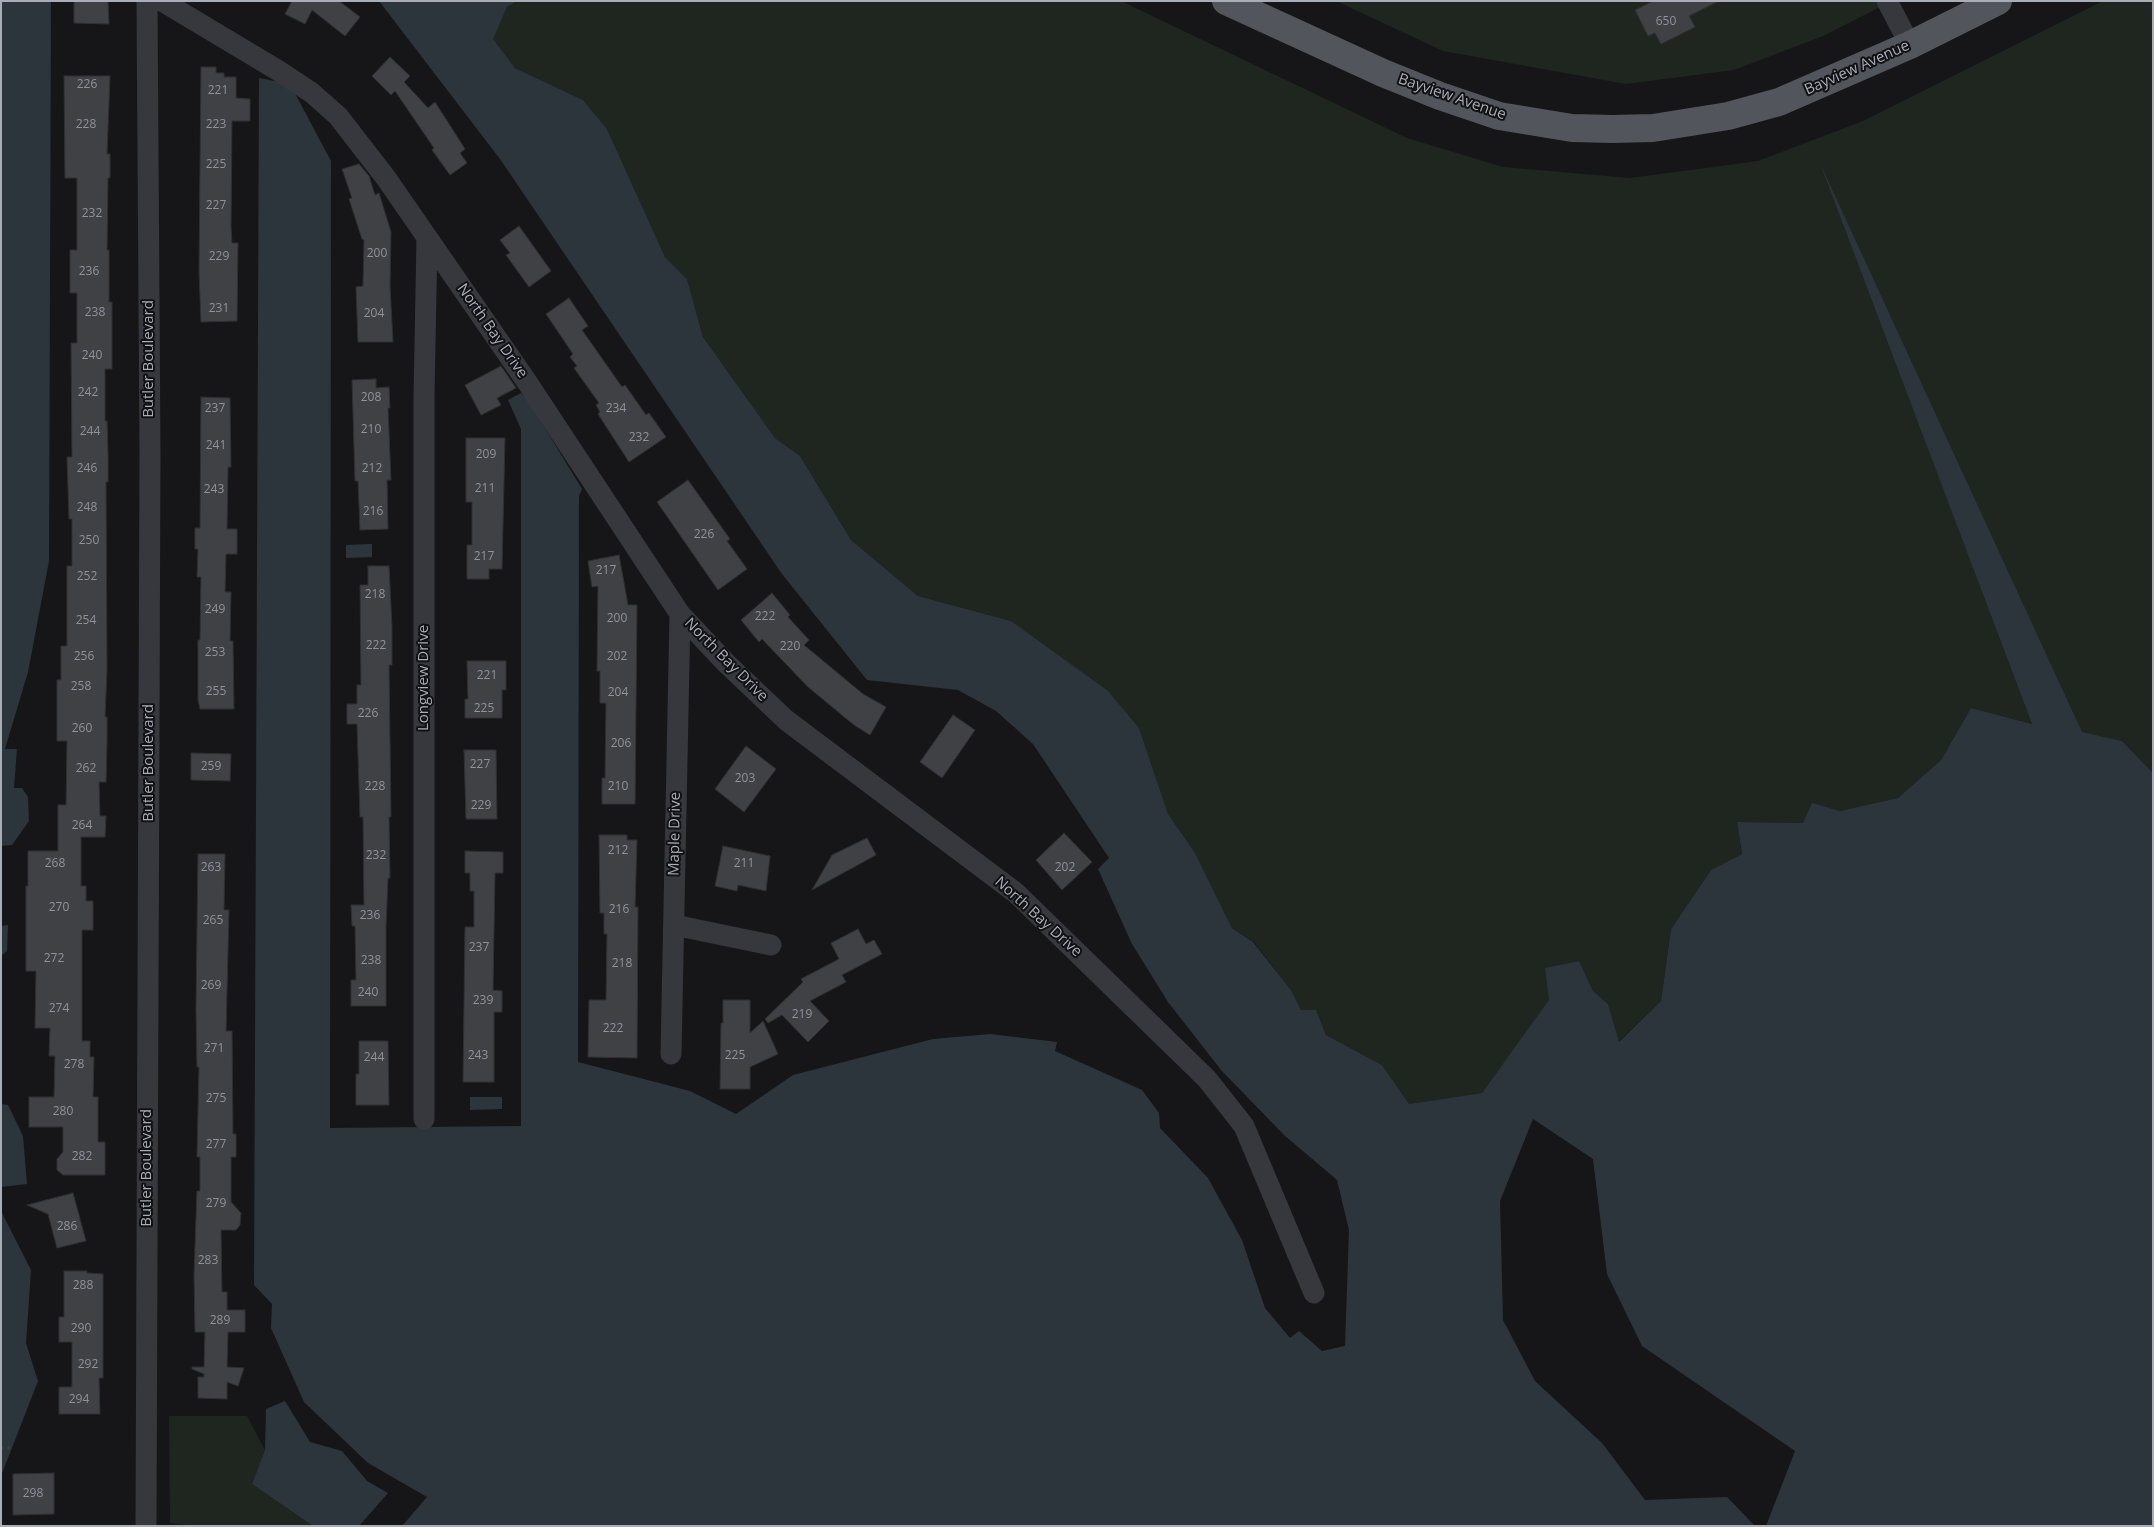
<!DOCTYPE html>
<html>
<head>
<meta charset="utf-8">
<style>
  body { margin:0 }
  #map { position:relative; width:2154px; height:1527px; overflow:hidden; background:#161618; font-family:"Open Sans",sans-serif }
  canvas { display:block }
  .frame { position:absolute; inset:0; border:2px solid #a8adb8; pointer-events:none }
</style>
</head>
<body>
<div id="map">
<canvas width="2154" height="1527"></canvas>
<div class="frame"></div>
</div>
<script>
const c = document.querySelector('canvas').getContext('2d');
c.lineJoin = 'round';
function fill(path, color) { c.fillStyle = color; c.fill(path, 'evenodd'); }
const poly = rows => new Path2D(rows.map(r => 'M' + r).join(''));
function stroke(path, color, width, dash) { c.strokeStyle = color; c.lineWidth = width; c.lineCap = dash ? 'butt' : 'round'; c.setLineDash(dash || []); c.stroke(path); }
function drawText(font, color, halo, rows, align = 'center') {
  c.font = font + ' "Open Sans",sans-serif'; c.lineWidth = 4; c.setLineDash([]); c.textBaseline = 'middle'; c.strokeStyle = halo; c.fillStyle = color; for (const [text, x, y, turn = 0] of rows) {
    c.save(); c.translate(x, y); c.rotate((+turn || 0) * Math.PI / 180); c.textAlign = isNaN(turn) ? turn : align; if (halo) c.strokeText(text, 0, 0); c.fillText(text, 0, 0); c.restore();
  }
}
const green = poly([
  [517,1,1121,1,1407,138,1503,167,1630,178,1758,161,1863,121,2103,1,2153,1,2153,773,2122,741,2082,733,1824,172,2032,724,1971,708,1941,760,1898,798,1840,811,1812,804,1804,823,1737,822,1742,854,1711,870,1671,929,1661,1001,1618,1042,1608,1004,1593,991,1579,961,1545,969,1550,1000,1482,1093,1409,1104,1382,1065,1326,1035,1316,1011,1301,1010,1291,990,1254,942,1232,928,1195,853,1168,814,1139,728,1011,621,918,596,851,540,800,456,775,438,703,337,687,279,665,257,607,129,583,100,515,68,492,39,507,7],
  [1336,1,1892,1,1823,36,1734,70,1626,84,1443,51],
  [169,1416,247,1416,265,1450,252,1484,313,1526,193,1526,170,1523]
]);
const water = poly([
  [1,1,51,1,49,561,28,672,5,749,17,749,14,788,22,788,28,797,29,821,12,845,1,846],
  [379,1,517,1,507,7,493,39,515,68,583,100,607,129,665,257,687,279,703,337,775,438,800,456,851,540,918,596,1011,621,1108,691,1139,728,1168,814,1195,853,1232,928,1253,942,1291,990,1301,1010,1316,1010,1326,1035,1382,1065,1409,1104,1482,1093,1549,1000,1545,968,1579,961,1593,991,1608,1004,1619,1042,1661,1001,1671,929,1711,870,1742,854,1737,822,1803,823,1812,803,1840,811,1898,798,1941,760,1971,708,2032,724,1820,163,2082,732,2122,741,2153,773,2153,1526,1766,1526,1795,1451,1642,1346,1607,1274,1593,1159,1533,1119,1500,1201,1503,1320,1535,1381,1602,1443,1645,1500,1727,1497,1755,1526,402,1526,427,1497,368,1463,304,1402,271,1328,272,1304,254,1285,259,78,290,84,331,161,330,1128,521,1126,521,429,508,400,521,393,529,402,582,489,579,496,578,1062,690,1091,736,1114,793,1075,933,1039,990,1034,1057,1042,1055,1051,1142,1090,1159,1113,1160,1128,1208,1178,1242,1240,1265,1308,1290,1338,1299,1331,1322,1351,1345,1346,1349,1230,1337,1180,1284,1135,1221,1070,1168,1002,1132,944,1098,869,1109,858,1033,744,996,711,958,690,867,680,782,574,500,159],
  [372,544,372,557,346,558,346,545],
  [8,925,7,951,1,956,1,926],
  [470,1097,502,1097,502,1109,470,1110],
  [1,1104,8,1105,23,1136,27,1184,1,1187],
  [1,1211,31,1270,26,1343,38,1381,1,1476],
  [285,1401,310,1442,342,1451,367,1481,388,1493,359,1526,313,1526,252,1484,265,1450,266,1409]
]);
const building = poly([
  [74,1,108,1,109,24,74,23,74,1],
  [292,1,339,1,360,17,345,36,312,10,305,24,285,14,292,1],
  [1653,1,1719,1,1689,16,1695,27,1661,44,1655,33,1648,36,1635,10,1653,1],
  [390,57,410,76,404,82,428,108,435,102,465,149,460,153,467,163,450,175,432,150,434,148,395,91,391,95,372,76,390,57],
  [201,67,216,67,216,73,224,73,224,77,236,77,236,98,250,99,250,121,232,121,231,227,232,243,238,243,237,321,201,322,199,271,201,67],
  [64,76,110,76,107,154,110,154,110,178,108,178,107,250,109,250,109,302,112,302,112,369,105,369,105,421,107,421,108,454,108,482,106,482,107,669,105,717,107,717,107,741,106,782,99,782,100,816,106,816,105,837,81,837,81,886,86,886,86,901,93,901,93,930,82,930,82,1041,90,1041,90,1057,94,1057,93,1097,98,1097,98,1142,105,1142,105,1175,63,1175,57,1170,57,1159,63,1152,63,1127,29,1127,29,1097,54,1097,55,1056,49,1056,50,1028,35,1028,36,971,26,971,26,886,28,886,28,851,58,851,58,805,66,805,67,741,57,741,57,680,61,680,61,646,67,646,67,566,72,566,72,519,69,519,67,457,72,457,71,343,77,343,77,293,70,293,70,250,77,250,77,178,65,178,64,76],
  [359,164,369,176,375,195,379,193,391,232,390,286,393,342,358,342,356,287,363,286,364,240,362,239,349,199,352,198,342,169,359,164],
  [519,226,551,271,529,287,506,255,510,253,500,240,519,226],
  [569,298,588,326,582,330,622,387,625,385,646,415,649,413,666,437,629,462,598,414,600,412,596,405,599,403,574,368,577,366,570,357,573,354,546,314,569,298],
  [501,366,516,388,497,398,501,405,481,415,465,385,501,366],
  [376,379,376,388,389,387,390,408,388,408,391,480,387,480,388,529,360,530,358,481,355,481,352,380,376,379],
  [201,397,230,398,231,467,228,467,227,529,237,529,237,554,226,554,225,592,231,592,230,641,233,641,234,709,200,709,198,700,198,640,200,640,201,577,197,577,198,549,195,549,195,528,200,528,201,397],
  [466,438,505,438,502,569,489,569,489,579,467,579,467,545,472,545,472,502,466,502,466,438],
  [688,480,730,539,727,541,747,569,718,590,657,502,688,480],
  [619,555,628,605,637,605,635,804,602,804,602,778,605,778,606,703,600,703,600,671,597,671,598,586,592,587,588,561,619,555],
  [368,566,389,566,392,627,392,665,389,665,391,817,389,817,390,878,388,878,386,926,386,1006,351,1006,351,980,356,980,355,926,352,926,351,905,364,905,363,817,360,817,357,724,347,724,347,704,357,704,357,685,361,685,360,585,368,585,368,566],
  [772,593,790,615,788,617,809,640,804,645,863,694,886,707,870,735,854,725,808,687,762,639,759,642,741,620,772,593],
  [467,661,506,661,506,690,502,690,502,718,465,718,465,699,468,699,467,661],
  [953,715,975,730,942,778,920,762,953,715],
  [746,746,776,769,744,812,715,789,746,746],
  [464,750,496,750,497,819,466,819,464,750],
  [191,753,231,754,230,781,191,780,191,753],
  [1064,833,1092,862,1062,890,1036,860,1064,833],
  [599,835,627,835,627,840,637,840,635,907,638,907,637,1058,588,1057,589,1000,606,1000,607,934,604,934,604,913,600,913,599,835],
  [867,838,876,855,812,890,832,855,867,838],
  [723,846,770,856,766,891,738,885,737,891,715,886,723,846],
  [465,851,503,852,503,873,495,873,493,990,502,991,502,1012,494,1012,494,1082,463,1082,465,927,474,927,474,891,470,891,470,873,465,873,465,851],
  [198,854,225,854,224,910,229,910,226,1031,232,1031,233,1134,236,1134,236,1157,231,1157,231,1202,241,1213,240,1225,236,1230,221,1230,222,1292,227,1292,227,1310,245,1310,245,1332,228,1332,227,1367,244,1368,238,1386,227,1382,227,1399,198,1398,198,1377,204,1377,204,1374,192,1369,192,1367,204,1367,205,1332,195,1332,194,1276,197,1191,200,1191,200,1157,197,1157,199,1067,197,1067,196,1009,198,854],
  [858,929,866,944,874,940,882,954,842,975,846,982,810,1001,829,1021,808,1042,782,1015,768,1023,765,1019,803,982,801,979,839,959,831,943,858,929],
  [723,1000,750,1000,750,1033,763,1021,778,1054,750,1067,750,1089,720,1089,721,1023,723,1023,723,1000],
  [359,1041,388,1041,389,1105,356,1105,356,1074,359,1074,359,1041],
  [73,1193,86,1241,57,1248,48,1214,27,1205,73,1193],
  [64,1271,87,1271,87,1273,103,1274,103,1378,99,1378,100,1414,59,1414,59,1387,72,1387,72,1342,59,1342,59,1317,64,1317,64,1271],
  [54,1473,54,1514,13,1515,13,1474,54,1473]
]);
const path = poly([
  [1,1448,12,1448]
]);
const minor = poly([
  [162,1,279,71,312,93,338,116,386,178,527,382,680,614,726,663,786,720,1016,893,1207,1079,1244,1126,1314,1293],
  [1887,1,1910,45],
  [674,925,771,945],
  [671,1054,680,614],
  [424,1119,424,396,427,238],
  [146,1526,150,452,147,1]
]);
const major = poly([
  [1226,1,1383,73,1440,96,1499,116,1572,128,1613,129,1653,128,1728,116,1779,102,1910,45,1998,1]
]);
const numberNames = [
  ["650",1666,22],
  ["226",87,85],
  ["221",218,91],
  ["228",86,125],
  ["223",216,125],
  ["225",216,165],
  ["227",216,206],
  ["232",92,214],
  ["200",377,254],
  ["229",219,257],
  ["236",89,272],
  ["231",219,309],
  ["238",95,313],
  ["204",374,314],
  ["240",92,356],
  ["242",88,393],
  ["208",371,398],
  ["237",215,409],
  ["234",616,409],
  ["210",371,430],
  ["244",90,432],
  ["232",639,438],
  ["241",216,446],
  ["209",486,455],
  ["246",87,469],
  ["212",372,469],
  ["211",485,489],
  ["243",214,490],
  ["248",87,508],
  ["216",373,512],
  ["226",704,535],
  ["250",89,541],
  ["217",484,557],
  ["217",606,571],
  ["252",87,577],
  ["218",375,595],
  ["249",215,610],
  ["222",765,617],
  ["200",617,619],
  ["254",86,621],
  ["222",376,646],
  ["220",790,647],
  ["253",215,653],
  ["256",84,657],
  ["202",617,657],
  ["221",487,676],
  ["258",81,687],
  ["255",216,692],
  ["204",618,693],
  ["225",484,709],
  ["226",368,714],
  ["260",82,729],
  ["206",621,744],
  ["227",480,765],
  ["259",211,767],
  ["262",86,769],
  ["203",745,779],
  ["228",375,787],
  ["210",618,787],
  ["229",481,806],
  ["264",82,826],
  ["212",618,851],
  ["232",376,856],
  ["268",55,864],
  ["211",744,864],
  ["263",211,868],
  ["202",1065,868],
  ["270",59,908],
  ["216",619,910],
  ["236",370,916],
  ["265",213,921],
  ["237",479,948],
  ["272",54,959],
  ["238",371,961],
  ["218",622,964],
  ["269",211,986],
  ["240",368,993],
  ["239",483,1001],
  ["274",59,1009],
  ["219",802,1015],
  ["222",613,1029],
  ["271",214,1049],
  ["243",478,1056],
  ["225",735,1056],
  ["244",374,1058],
  ["278",74,1065],
  ["275",216,1099],
  ["280",63,1112],
  ["277",216,1145],
  ["282",82,1157],
  ["279",216,1204],
  ["286",67,1227],
  ["283",208,1261],
  ["288",83,1286],
  ["289",220,1321],
  ["290",81,1329],
  ["292",88,1365],
  ["294",79,1400],
  ["298",33,1494]
];
const streetNames = [
  ["Bayview Avenue",1857,68,-24],
  ["Bayview Avenue",1452,97,19],
  ["North Bay Drive",492,331,55],
  ["Butler Boulevard",149,359,-90],
  ["North Bay Drive",726,660,45],
  ["Longview Drive",424,678,-90],
  ["Butler Boulevard",149,763,-90],
  ["Maple Drive",675,834,-89],
  ["North Bay Drive",1038,917,42],
  ["Butler Boulevard",147,1168,-90]
];
fill(green, '#1e261f');
fill(water, '#2c353c');
fill(building, '#404145');
stroke(building, '#303034', 1);
stroke(path, '#3d3f44', 3, [2.5, 4]);
stroke(minor, '#37383d', 21);
stroke(major, '#53555c', 28);
drawText('12px', '#8e929b', null, numberNames);
drawText('15px', '#a8adb8', '#111113', streetNames);
</script>
</body>
</html>
